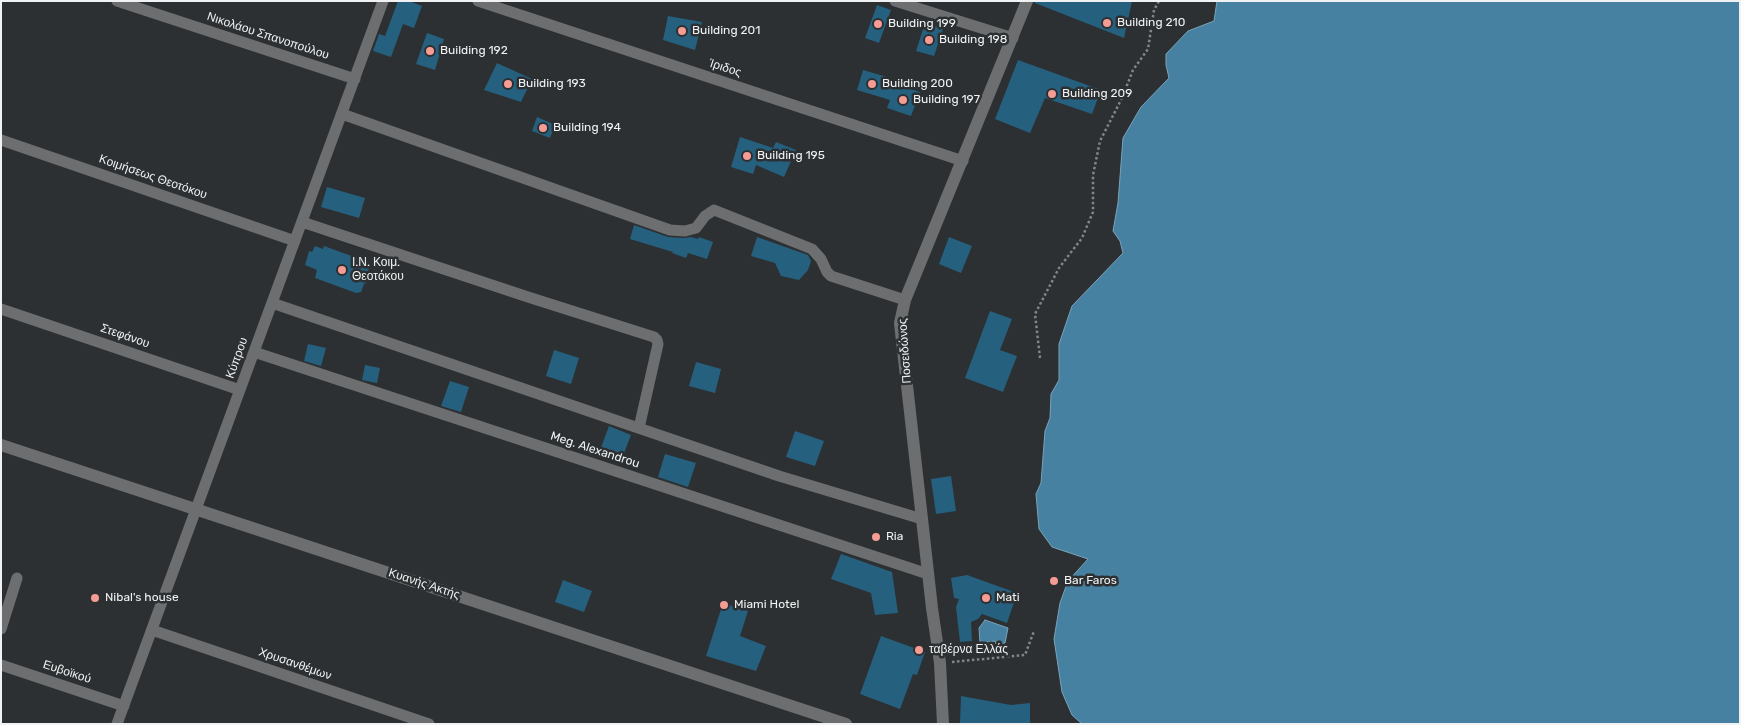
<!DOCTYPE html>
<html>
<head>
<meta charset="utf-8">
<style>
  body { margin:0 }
  #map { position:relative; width:1741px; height:725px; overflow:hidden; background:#2d3032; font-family:Rubik,sans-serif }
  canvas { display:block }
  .frame { position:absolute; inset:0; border:2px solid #f0f2f3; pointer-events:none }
</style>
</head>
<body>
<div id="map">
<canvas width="1741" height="725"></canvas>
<div class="frame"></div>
</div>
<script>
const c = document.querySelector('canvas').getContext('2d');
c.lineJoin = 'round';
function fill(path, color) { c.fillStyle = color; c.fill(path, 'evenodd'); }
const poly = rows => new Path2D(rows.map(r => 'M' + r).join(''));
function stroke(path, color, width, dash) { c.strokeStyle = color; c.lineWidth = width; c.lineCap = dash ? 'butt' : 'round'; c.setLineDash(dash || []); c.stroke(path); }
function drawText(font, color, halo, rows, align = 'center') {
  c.font = font + ' Rubik,sans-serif'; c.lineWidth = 5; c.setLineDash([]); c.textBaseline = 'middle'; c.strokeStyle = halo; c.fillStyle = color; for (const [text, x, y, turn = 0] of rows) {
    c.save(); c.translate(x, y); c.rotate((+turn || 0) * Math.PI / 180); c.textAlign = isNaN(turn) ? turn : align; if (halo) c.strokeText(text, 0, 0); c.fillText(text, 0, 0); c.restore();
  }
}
const water = poly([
  [1217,1,1740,1,1740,724,1082,724,1072,715,1062,692,1054,639,1060,603,1068,581,1088,559,1052,547,1039,529,1036,494,1041,483,1045,431,1050,418,1051,394,1059,380,1059,344,1072,306,1123,253,1120,241,1113,231,1118,203,1123,138,1141,107,1169,78,1166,65,1166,54,1188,31,1214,21,1217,1],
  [985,620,1008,628,1005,643,996,644,995,641,980,643,979,628,985,620]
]);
const building = poly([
  [398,1,409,1,422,6,414,28,403,24,391,57,373,51,379,34,385,36],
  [1035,1,1132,1,1124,38,1035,3],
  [877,5,891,10,879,43,865,38],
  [668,16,702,22,695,50,663,40],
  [925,23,943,29,934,56,916,51],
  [427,33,444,39,435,70,416,64],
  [1018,60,1101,90,1092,114,1045,98,1030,133,995,119],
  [497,63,532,79,521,102,484,90],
  [863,70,887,77,886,81,920,92,911,116,887,108,890,100,857,90],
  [537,117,555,125,550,138,532,131],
  [740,137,773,148,776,142,796,150,784,177,756,165,753,174,731,167],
  [327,187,365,198,359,218,321,207],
  [634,225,668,237,684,238,691,237,698,239,699,237,713,242,707,259,688,253,686,258,672,253,673,252,630,239],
  [757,237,808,255,811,261,808,270,799,280,781,276,775,263,751,256],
  [949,237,972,246,961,273,939,264],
  [315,246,323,249,324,246,368,262,366,266,369,269,367,272,370,280,364,284,361,292,356,293,315,278,317,270,305,265,309,251,312,252],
  [990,311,1012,319,1000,350,1017,356,1003,392,965,378],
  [308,344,326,348,321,366,304,361],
  [554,350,579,358,571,384,546,376],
  [696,362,721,369,715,393,689,386],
  [365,365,380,368,377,383,362,380],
  [450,381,469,387,461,412,441,406],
  [609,426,631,435,621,461,599,453],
  [795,431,824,441,815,466,786,457],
  [665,454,696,463,688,487,658,477],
  [951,476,956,511,936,514,931,479],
  [841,554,892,572,898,613,875,615,871,593,831,579],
  [967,575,1017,593,1007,623,982,614,978,619,971,622,972,641,960,642,956,607,959,599,954,598,951,578],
  [563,580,592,591,584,612,555,602],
  [723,603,748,611,740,636,766,646,756,671,706,656],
  [881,636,925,652,917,675,913,674,900,709,860,694],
  [961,696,1011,705,1030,703,1030,724,960,724]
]);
const path = poly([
  [1040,358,1035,314,1059,268,1082,238,1093,212,1093,175,1100,141,1122,98,1133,70,1148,49,1154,10,1159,1],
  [952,662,1025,655,1034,631]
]);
const minor = poly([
  [117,1,355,79],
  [478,1,963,161],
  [895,1,1013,38],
  [342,114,670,230,685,231,696,228,705,216,714,210,812,249,821,259,827,272,831,276,905,300],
  [1,140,295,241],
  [302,222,528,297,654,337,657,340,658,344,639,428],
  [272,303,779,476,922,519],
  [1,309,240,390],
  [254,352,928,574],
  [1,629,17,578],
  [152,630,429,724],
  [1,665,124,706],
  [117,724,383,1]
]);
const tertiary = poly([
  [1,445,846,724],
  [943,724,940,663,932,608,900,323,905,300,1027,1]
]);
const markers = [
  [1107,23,5,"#f59c94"],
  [878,24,5,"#f59c94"],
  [682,31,5,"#f59c94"],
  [929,40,5,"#f59c94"],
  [430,51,5,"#f59c94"],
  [508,84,5,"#f59c94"],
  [872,84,5,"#f59c94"],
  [1052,94,5,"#f59c94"],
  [903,100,5,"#f59c94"],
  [543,128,5,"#f59c94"],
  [747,156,5,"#f59c94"],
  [342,270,5,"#f59c94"],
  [876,537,5,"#f59c94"],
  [1054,581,5,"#f59c94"],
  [95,598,5,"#f59c94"],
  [986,598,5,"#f59c94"],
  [724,605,5,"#f59c94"],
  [919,650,5,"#f59c94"]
];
const poiNames = [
  ["Building 210",1117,23],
  ["Building 199",888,24],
  ["Building 201",692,31],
  ["Building 198",939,40],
  ["Building 192",440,51],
  ["Building 193",518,84],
  ["Building 200",882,84],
  ["Building 209",1062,94],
  ["Building 197",913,100],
  ["Building 194",553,128],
  ["Building 195",757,156],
  ["Ι.Ν. Κοιμ.",352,263],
  ["Θεοτόκου",352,277],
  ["Ria",886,537],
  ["Bar Faros",1064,581],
  ["Nibal's house",105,598],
  ["Mati",996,598],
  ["Miami Hotel",734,605],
  ["ταβέρνα Ελλάς",929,650]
];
const streetNames = [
  ["Νικολάου Σπανοπούλου",268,36,18],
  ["Ίριδος",725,68,18],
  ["Κοιμήσεως Θεοτόκου",153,177,19],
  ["Στεφάνου",125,336,19],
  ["Ποσειδώνος",905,351,-94],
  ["Κύπρου",237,358,-70],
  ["Meg. Alexandrou",595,450,18],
  ["Κυανής Ακτής",424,584,18],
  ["Χρυσανθέμων",295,664,19],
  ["Ευβοϊκού",67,672,18]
];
fill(water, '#4781a1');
stroke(water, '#7aa3ba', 1);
fill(building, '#25607f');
stroke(path, '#838587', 2.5, [2.5, 2.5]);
stroke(minor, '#6c6e6f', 11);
stroke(tertiary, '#6c6e6f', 12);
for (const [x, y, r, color] of markers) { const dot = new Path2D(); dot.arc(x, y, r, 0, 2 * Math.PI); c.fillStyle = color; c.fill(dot); stroke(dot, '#2d3032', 2); }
drawText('12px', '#f0f2f3', '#2d3032', poiNames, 'left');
drawText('12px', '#f0f2f3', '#2d3032', streetNames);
</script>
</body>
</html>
